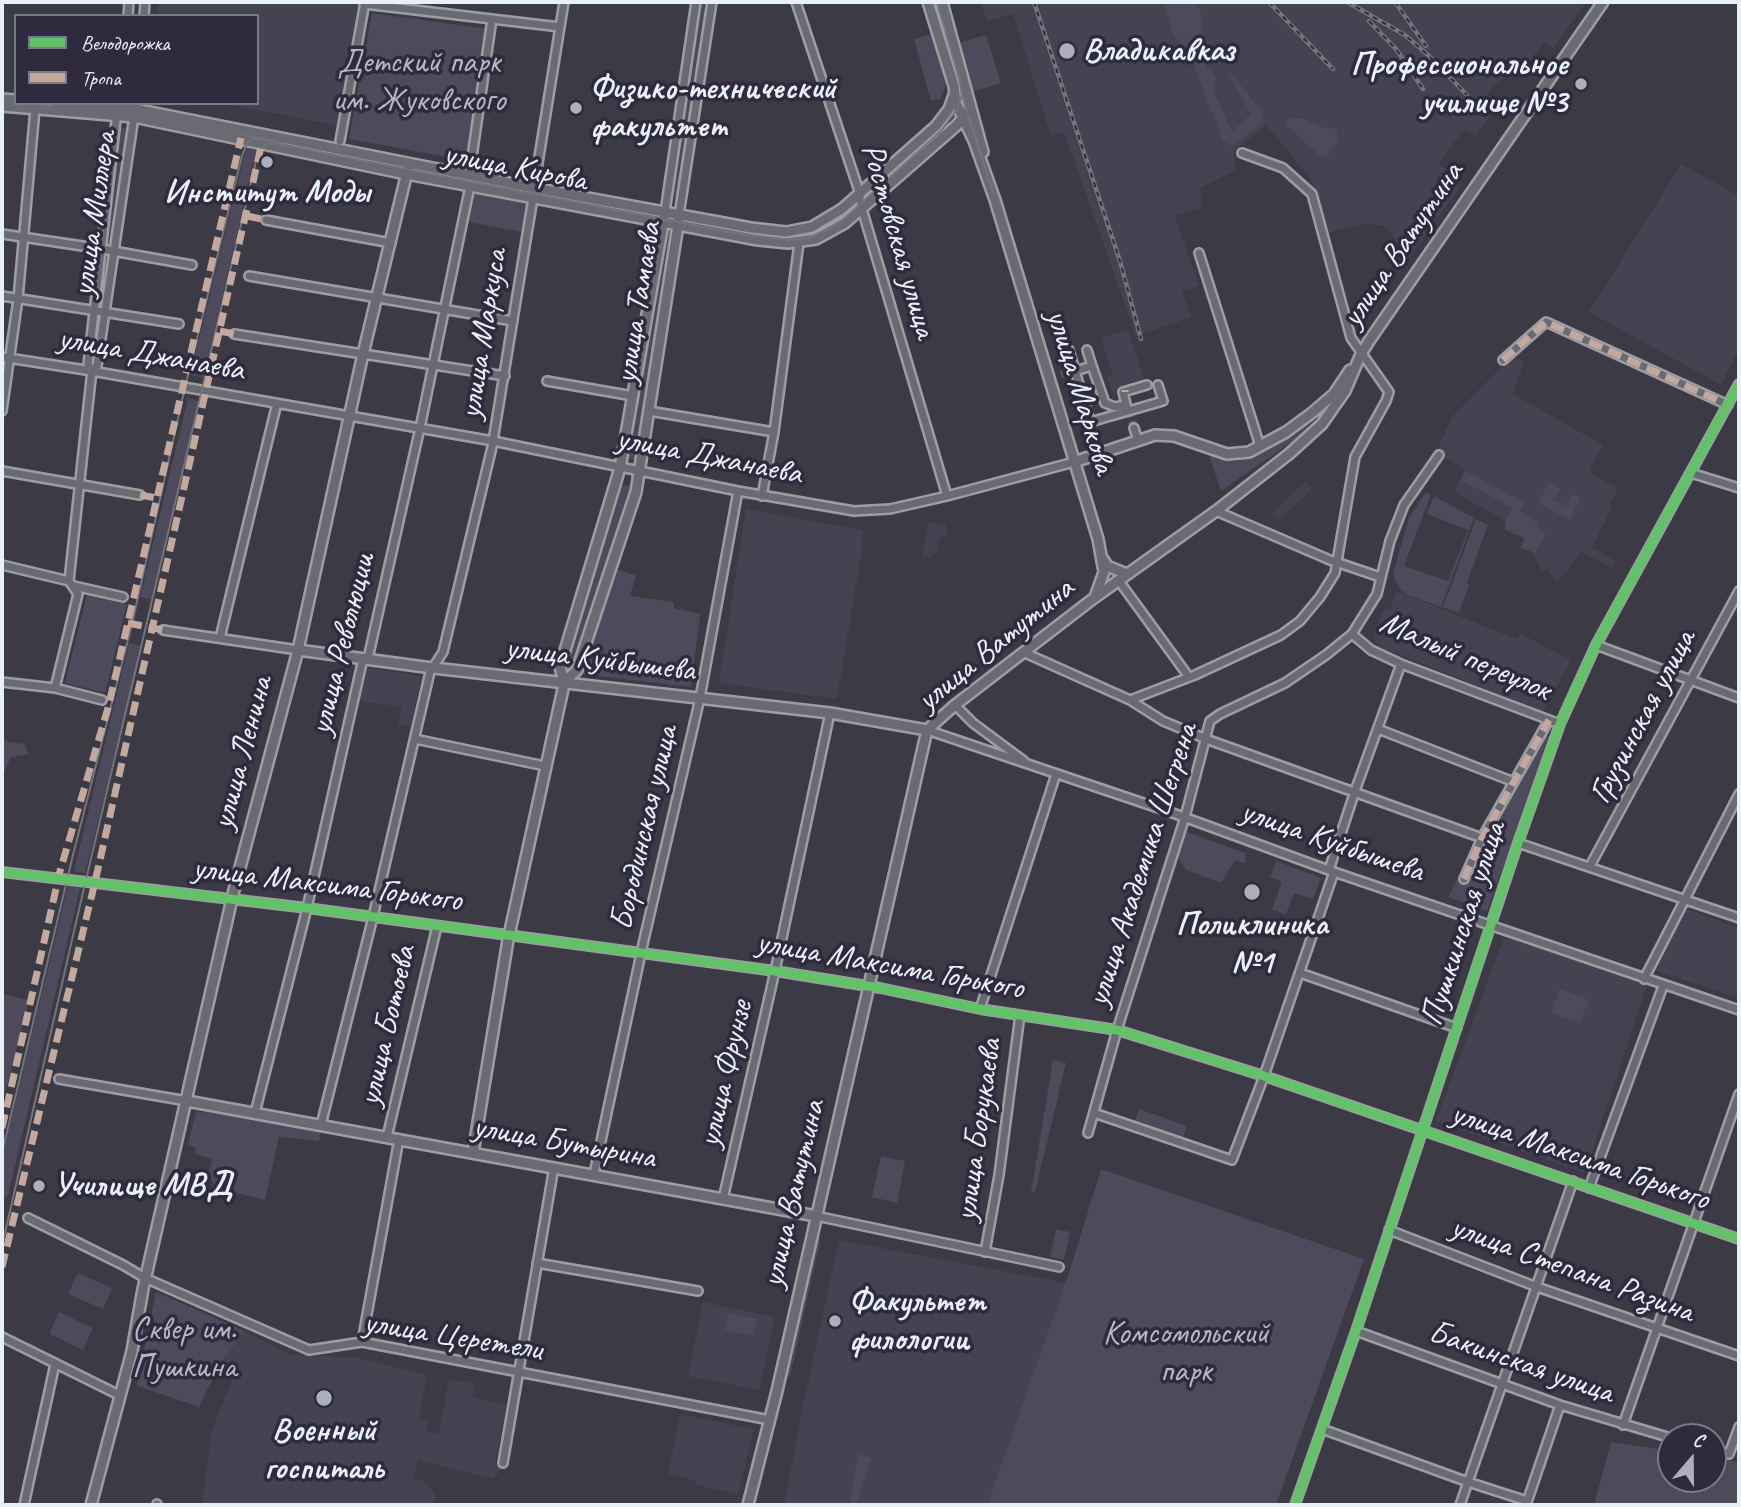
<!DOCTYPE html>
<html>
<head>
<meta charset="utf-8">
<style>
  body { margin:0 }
  #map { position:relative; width:1741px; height:1507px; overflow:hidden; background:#3c3a44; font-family:Caveat,sans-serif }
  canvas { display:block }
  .frame { position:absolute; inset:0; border:4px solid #e8f1f8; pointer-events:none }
  .legend { position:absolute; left:14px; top:14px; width:245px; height:91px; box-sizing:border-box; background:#2f2a3d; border:2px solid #797a88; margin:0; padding:9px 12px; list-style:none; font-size:21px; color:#e8f1f8 }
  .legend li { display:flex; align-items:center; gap:14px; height:35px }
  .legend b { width:35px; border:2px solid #797a88 }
  .north { position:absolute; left:1657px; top:1423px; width:70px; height:70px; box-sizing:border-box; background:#2f2a3d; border:2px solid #797a88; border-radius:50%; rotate:20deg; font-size:19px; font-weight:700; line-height:28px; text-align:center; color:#e8f1f8 }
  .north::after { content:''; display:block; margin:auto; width:24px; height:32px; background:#acb1b9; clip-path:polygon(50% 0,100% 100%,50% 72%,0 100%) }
</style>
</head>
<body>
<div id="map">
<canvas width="1741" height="1507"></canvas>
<div class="frame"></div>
<ul class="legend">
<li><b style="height:9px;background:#61c268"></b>Велодорожка</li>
<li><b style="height:9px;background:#c3a89e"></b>Тропа</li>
</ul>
<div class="north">С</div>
</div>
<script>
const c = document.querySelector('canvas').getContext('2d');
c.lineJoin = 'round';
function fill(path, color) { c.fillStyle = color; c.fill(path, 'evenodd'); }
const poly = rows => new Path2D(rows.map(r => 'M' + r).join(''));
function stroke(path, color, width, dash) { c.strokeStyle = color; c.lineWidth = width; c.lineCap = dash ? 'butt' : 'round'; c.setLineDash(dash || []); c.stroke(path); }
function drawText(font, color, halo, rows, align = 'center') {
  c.font = font + ' Caveat,sans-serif'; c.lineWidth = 7; c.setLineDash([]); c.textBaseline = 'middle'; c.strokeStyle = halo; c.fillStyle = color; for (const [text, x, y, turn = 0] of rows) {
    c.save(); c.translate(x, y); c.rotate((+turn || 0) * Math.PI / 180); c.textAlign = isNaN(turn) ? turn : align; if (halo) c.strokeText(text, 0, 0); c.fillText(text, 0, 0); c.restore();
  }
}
const built = poly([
  [158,2,361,2,340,126,222,103,257,103,257,16,157,16],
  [981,2,1586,2,1553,49,1544,42,1528,63,1516,65,1487,93,1499,105,1476,136,1465,129,1449,149,1440,163,1460,187,1408,260,1387,227,1368,223,1327,233,1312,180,1266,125,1234,151,1236,170,1200,188,1202,208,1175,216,1199,286,1182,291,1191,317,1136,336,1064,132,1051,136,1013,14,987,21],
  [1681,164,1739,196,1739,349,1721,385,1589,312],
  [1128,330,1146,384,1113,394,1107,377,1113,375,1101,338],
  [1513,356,1524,362,1513,394,1603,445,1590,470,1594,476,1618,488,1611,502,1612,507,1592,548,1616,561,1612,568,1581,552,1557,583,1548,569,1542,571,1532,552,1538,539,1454,492,1465,469,1436,452,1452,417],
  [1306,481,1312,489,1279,520,1272,513],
  [746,509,862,530,862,549,837,699,719,683],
  [928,522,935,523,936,525,945,523,948,535,940,538,937,553,932,554,931,558,922,556],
  [1397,591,1516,639,1521,634,1571,660,1543,712,1378,646,1373,637,1375,631,1384,609,1390,610],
  [366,668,422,676,410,726,398,724,402,707,355,700,362,669],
  [1687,909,1739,928,1739,998,1656,971,1682,912],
  [1511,939,1647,985,1585,1173,1436,1121,1503,940],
  [839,1240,1066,1283,987,1505,784,1505,802,1410],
  [703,1302,775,1317,759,1390,688,1376],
  [244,1331,289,1354,358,1358,427,1375,419,1419,429,1421,426,1432,439,1433,449,1379,475,1383,472,1397,506,1405,495,1464,502,1468,493,1479,418,1460,413,1478,424,1481,436,1496,433,1505,202,1505,211,1432,233,1378,217,1370],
  [680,1414,754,1429,738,1494,696,1485,696,1481,668,1474]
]);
const green = poly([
  [699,2,709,2,678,198,669,196],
  [1163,2,1195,2,1200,9,1203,26,1198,40,1202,39,1210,44,1205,55,1206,66,1216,76,1214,92,1232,132,1251,114,1227,72,1231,73,1255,103,1264,111,1262,123,1232,146,1223,141,1189,52,1173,34],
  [372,13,487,29,467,154,454,152,453,158,349,139],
  [933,34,946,85,940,99,931,101,914,39],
  [986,35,1001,83,973,92,958,43],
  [1288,118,1304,119,1323,128,1333,128,1337,132,1338,142,1326,157,1320,156,1286,125],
  [118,127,127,128,111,245,105,245],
  [246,148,256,150,204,378,190,375],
  [475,193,527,203,521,232,469,222],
  [664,230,674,231,637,460,628,459],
  [188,398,199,401,152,600,140,597],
  [1314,419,1315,421,1297,438,1221,491,1208,452,1247,456,1268,449],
  [1465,471,1525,503,1520,512,1539,523,1537,528,1546,535,1535,553,1521,548,1524,538,1505,530,1505,522,1513,508,1461,480],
  [1549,482,1560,488,1554,500,1565,506,1572,494,1581,498,1569,520,1539,503],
  [619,485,632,486,577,666,564,662],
  [1425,493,1431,494,1404,566,1448,581,1468,530,1427,514,1434,496,1474,518,1441,607,1406,594,1398,586,1393,574,1409,518],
  [1476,519,1488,525,1467,582,1469,585,1459,613,1443,607],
  [618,570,636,575,630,596,674,602,674,608,700,614,691,687,582,674],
  [87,595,127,604,105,693,65,683],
  [129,643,142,646,85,873,74,871],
  [1542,732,1550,737,1487,911,1448,897,1479,836],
  [2,737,9,742,24,744,29,754,11,757,2,777],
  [1184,831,1245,853,1246,863,1235,860,1221,883,1186,870,1176,854],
  [1276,861,1321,878,1313,899,1294,893,1286,914,1272,910,1282,882,1270,877],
  [68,886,80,888,8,1196,2,1198,2,1158],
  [1560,989,1589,1000,1580,1024,1551,1013],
  [2,994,29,1000,2,1105],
  [1053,1060,1066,1063,1035,1192,1031,1192],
  [1139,1109,1187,1126,1182,1141,1134,1124],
  [196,1111,321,1130,319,1141,279,1137,265,1200,212,1187,213,1181,207,1179,212,1159,195,1154,196,1148,188,1145],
  [881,1156,905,1161,897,1203,872,1197],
  [1101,1169,1364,1259,1276,1505,987,1505,1070,1270],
  [1056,1229,1070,1232,1064,1260,1050,1257],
  [816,1236,820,1239,820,1242,790,1377,785,1376],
  [78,1273,112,1288,103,1309,68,1294],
  [156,1292,244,1331,217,1370,199,1407,137,1386],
  [59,1312,93,1328,83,1350,49,1334],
  [728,1313,757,1319,753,1336,725,1330],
  [1611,1442,1671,1451,1671,1479,1713,1479,1713,1458,1739,1462,1739,1505,1594,1505],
  [858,1454,872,1458,856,1505,850,1505]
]);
const minorTunnel = poly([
  [1061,375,1075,371],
  [1128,411,1134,428]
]);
const minor = poly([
  [796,2,858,188,862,209,947,496],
  [364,4,560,27],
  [128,16,129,2],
  [144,16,145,2],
  [340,141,365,2],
  [472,157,492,19],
  [534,188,564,2],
  [665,212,696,2],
  [679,215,712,2],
  [266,220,391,243],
  [2,234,96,248,192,265],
  [1199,253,1260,446],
  [249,276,513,321],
  [2,296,179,324],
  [234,334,505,376],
  [1069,350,1090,422,1163,401,1158,385],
  [1087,350,1092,366],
  [2,357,92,371,493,441,738,491,854,511,890,509,947,496,1074,462],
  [1503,360,1546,322,1728,405],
  [92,371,88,364,118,103],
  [1075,371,1092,366,1105,403,1115,407,1126,405],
  [547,381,633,396],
  [1127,408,1123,392,1147,385],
  [2,411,18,299,35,109],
  [649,411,774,432],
  [1134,428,1138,441],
  [2,471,140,495],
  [1691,473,1739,488],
  [762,496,774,432,799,243],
  [1216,511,1330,560,1380,577],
  [2,565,69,581,78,594,55,688],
  [69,581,91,379,92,371,97,366,136,103],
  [1119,581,1189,677],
  [74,586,123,597],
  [163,630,298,650],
  [1352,634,1371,650,1401,664,1560,724],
  [220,638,277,403],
  [1596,645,1739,698],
  [1025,653,1130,700,1163,721,1206,739,1482,838],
  [2,682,55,688,102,700],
  [1130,700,1195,675,1281,635,1300,621,1320,597,1335,573,1355,457,1386,401,1389,392,1351,338,1312,194,1283,168,1242,153],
  [955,705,973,723,1024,761],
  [1378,729,1514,782],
  [927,730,1170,812,1334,872,1739,1010],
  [415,739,545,766],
  [1518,843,1739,918],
  [1590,866,1739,591],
  [1329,870,1355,791,1401,664],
  [2,872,307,908,775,971,880,988,980,1009,1117,1030,1264,1076,1739,1239],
  [1464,879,1482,838,1549,720],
  [1300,973,1457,1028],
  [1644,979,1739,794],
  [980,1009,1056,774],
  [59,1079,187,1101],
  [255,1113,307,908,362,663,369,654,420,428,470,186],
  [1094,1113,1232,1160,1264,1076,1334,872],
  [321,1125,372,921,430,672,443,652,492,447,533,198],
  [1088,1133,1117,1030,1185,817,1210,721,1220,714,1285,683,1326,655,1352,634,1377,594,1390,541,1404,505,1439,455],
  [387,1137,437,926],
  [594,1174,643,944,700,698,738,491],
  [1589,1188,1663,986],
  [723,1199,775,971,830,713],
  [816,1216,1059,1267],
  [28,1218,123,1265,145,1278,309,1350,362,1342,770,1420],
  [1389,1230,1537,1287,1739,1356],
  [985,1252,999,1175,1020,1015],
  [537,1263,698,1291],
  [1356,1331,1560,1405,1671,1438],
  [2,1337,119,1395],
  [362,1342,399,1139],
  [1623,1425,1739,1094],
  [1322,1429,1468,1482,1527,1501],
  [1713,1449,1729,1454,1739,1427],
  [503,1463,554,1167],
  [24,1505,55,1364],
  [157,1505,157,1504],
  [1295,1505,1356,1331,1518,843,1560,724,1596,645,1739,384],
  [1460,1505,1573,1181],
  [1526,1505,1560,1405]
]);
const major = poly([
  [928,2,954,86,956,103,974,141,995,200,1098,539,1104,572,1095,597],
  [942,2,983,152],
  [2,99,16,100],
  [55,103,135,109,534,188,751,228,786,232,812,227,842,209,936,126,949,109,954,95],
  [2,106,134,117,401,173,758,240,788,243,816,239,845,223,956,126,968,112,970,105],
  [1074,462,1155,435,1174,436,1227,454,1249,452,1286,432,1313,412,1334,394,1350,370],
  [1103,559,1107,566,1127,574],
  [298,650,425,667,830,713,927,730],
  [564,682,577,670,636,492,679,219],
  [187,1101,816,1216],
  [473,1153,508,940,563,689,564,682,560,667,620,468,664,218],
  [91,1505,132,1351,143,1289,234,890,298,650,363,354,409,164],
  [748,1505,777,1391,927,730,955,705,1094,598,1216,511,1289,454,1322,424,1345,391,1361,354,1369,341,1603,2]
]);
const tram = poly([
  [962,95,993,192],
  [2,1153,73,855,132,624,185,387,242,156,247,143,253,138,276,141],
  [2,1246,80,905,257,157,261,149,267,143,278,144,739,234,789,240,808,238,829,229,844,219,941,131,958,108,962,94,960,81,937,2]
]);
const rail = poly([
  [1034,2,1120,261,1141,339],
  [1269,2,1333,69],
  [1347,2,1405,35,1428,55,1467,95],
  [1395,2,1426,46],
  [1369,21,1396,49,1423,89]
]);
const quiet = poly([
  [247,216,266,220],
  [220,331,234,334],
  [1503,360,1546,322,1728,405],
  [1125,390,1125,392],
  [140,495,157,498],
  [128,623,163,630],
  [1464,879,1482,838,1549,720],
  [2,1128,60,871,108,708,241,138],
  [2,1267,95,882,262,142]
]);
const cycleway = poly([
  [2,872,307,908,775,971,880,988,980,1009,1117,1030,1264,1076,1739,1239],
  [1295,1505,1356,1331,1518,843,1560,724,1596,645,1739,384]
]);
const markers = [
  [1067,51,9,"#acb1b9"],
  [1581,84,7,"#acb1b9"],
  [576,108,7,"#acb1b9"],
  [267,162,7,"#acb1b9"],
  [1252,892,9,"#acb1b9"],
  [39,1186,7,"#acb1b9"],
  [835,1321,7,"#acb1b9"],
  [324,1398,9,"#acb1b9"]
];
const poiNames = [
  ["Владикавказ",1083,51],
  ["Профессиональное",1567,65,"right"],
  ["училище №3",1567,103,"right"],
  ["Физико-технический",590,89],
  ["факультет",590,127],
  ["Институт Моды",267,193,"center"],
  ["Поликлиника",1252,925,"center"],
  ["№1",1252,963,"center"],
  ["Училище МВД",53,1186],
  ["Факультет",849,1302],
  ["филологии",849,1340],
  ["Военный",324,1431,"center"],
  ["госпиталь",324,1469,"center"]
];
const parkNames = [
  ["Детский парк",419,63],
  ["им. Жуковского",419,101],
  ["Сквер им.",184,1330],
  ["Пушкина",184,1368],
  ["Комсомольский",1186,1334],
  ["парк",1186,1372]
];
const streetNames = [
  ["улица Кирова",515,168,11],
  ["улица Миллера",95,214,-82],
  ["Ростовская улица",898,241,74],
  ["улица Ватутина",1403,245,-56],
  ["улица Тамаева",639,303,-81],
  ["улица Маркуса",484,334,-81],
  ["улица Джанаева",151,355,10],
  ["улица Маркова",1080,392,73],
  ["улица Джанаева",709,457,11],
  ["улица Революции",343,644,-76],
  ["улица Ватутина",996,645,-39],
  ["Малый переулок",1465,657,23],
  ["улица Куйбышева",600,660,7],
  ["Грузинская улица",1643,717,-62],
  ["улица Ленина",243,753,-75],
  ["Бородинская улица",645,828,-77],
  ["улица Куйбышева",1332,842,19],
  ["улица Академика Шегрена",1143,865,-72],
  ["улица Максима Горького",327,885,7],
  ["Пушкинская улица",1464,924,-72],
  ["улица Максима Горького",890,966,10],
  ["улица Ботоева",388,1026,-77],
  ["улица Фрунзе",726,1074,-77],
  ["улица Борукаева",979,1130,-82],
  ["улица Бутырина",564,1143,10],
  ["улица Максима Горького",1580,1157,19],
  ["улица Ватутина",794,1194,-77],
  ["улица Степана Разина",1572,1270,20],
  ["улица Церетели",453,1337,9],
  ["Бакинская улица",1521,1363,19]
];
fill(built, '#454252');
fill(green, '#4d4b5b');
stroke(minorTunnel, '#56555f', 7, [7, 3.5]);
stroke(minor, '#9d9ea4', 12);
stroke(major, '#9d9ea4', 14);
stroke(minor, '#6a6b72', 7);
stroke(major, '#6a6b72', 9);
stroke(tram, '#74747a', 2);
stroke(rail, '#74747a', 4.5);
stroke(rail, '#2f2a3d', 2, [5]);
stroke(quiet, '#c3a89e', 7, [14, 7]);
stroke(cycleway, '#61c268', 9);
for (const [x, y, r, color] of markers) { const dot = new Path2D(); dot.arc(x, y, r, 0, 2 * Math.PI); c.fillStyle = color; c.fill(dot); stroke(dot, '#2f2a3d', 2.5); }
drawText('bold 33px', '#e8f1f8', '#2f2a3d', poiNames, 'left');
drawText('33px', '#b3b8c2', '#2f2a3d', parkNames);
drawText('33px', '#e8f1f8', '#2f2a3d', streetNames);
</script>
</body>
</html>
